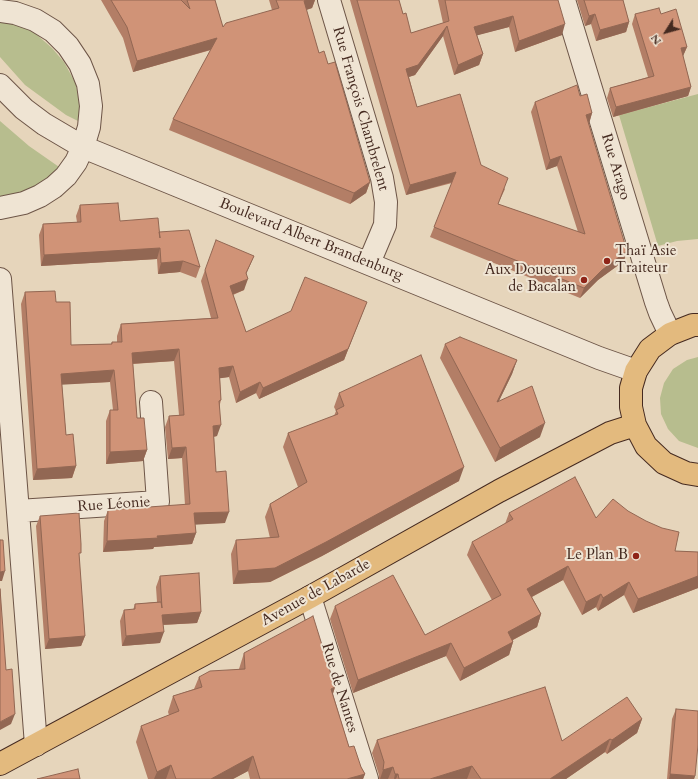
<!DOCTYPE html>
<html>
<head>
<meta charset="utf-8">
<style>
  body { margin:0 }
  #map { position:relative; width:698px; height:779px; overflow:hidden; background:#e6d5bb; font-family:Cardo,serif }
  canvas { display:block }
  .north { position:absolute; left:646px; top:12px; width:40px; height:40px; -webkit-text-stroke:3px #efe4d3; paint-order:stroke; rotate:233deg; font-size:11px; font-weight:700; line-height:16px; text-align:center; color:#452a20 }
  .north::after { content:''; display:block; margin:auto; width:14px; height:18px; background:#452a20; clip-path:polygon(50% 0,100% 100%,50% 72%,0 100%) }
</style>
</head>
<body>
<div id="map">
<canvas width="698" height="779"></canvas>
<div class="north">N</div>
</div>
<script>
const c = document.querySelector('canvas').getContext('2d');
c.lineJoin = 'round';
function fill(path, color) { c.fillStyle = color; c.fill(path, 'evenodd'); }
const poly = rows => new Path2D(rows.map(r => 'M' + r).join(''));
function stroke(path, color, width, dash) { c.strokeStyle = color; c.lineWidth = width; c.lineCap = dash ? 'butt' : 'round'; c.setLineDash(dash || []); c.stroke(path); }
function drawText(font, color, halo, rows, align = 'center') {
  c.font = font + ' Cardo,serif'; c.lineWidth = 4; c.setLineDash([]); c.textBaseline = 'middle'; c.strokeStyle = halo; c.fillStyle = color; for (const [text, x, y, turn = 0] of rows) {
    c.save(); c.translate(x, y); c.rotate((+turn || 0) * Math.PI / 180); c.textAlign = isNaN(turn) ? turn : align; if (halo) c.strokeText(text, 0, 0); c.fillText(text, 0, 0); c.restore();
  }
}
const green = poly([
  [0,13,28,27,52,48,64,62,76,84,80,109,80,122,66,115,25,85,0,57],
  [698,94,698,239,677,241,658,246,619,115],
  [0,121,29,146,62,169,44,182,0,201],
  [698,357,698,448,679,441,668,429,661,414,660,398,664,383,673,369,687,360]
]);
const minor = poly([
  [329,0,382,178,386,202,385,225,369,263],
  [564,0,656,302,660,313,670,334],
  [0,11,15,13,35,20,53,31,68,46,80,64,88,84,91,106,89,127,83,147,76,162,66,176,54,187,40,196,24,203,0,208],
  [0,85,24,109,44,124,83,147,599,358,636,371],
  [0,279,36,745],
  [18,511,158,502,151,402],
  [310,597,367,779]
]);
const major = poly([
  [698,325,693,325,670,334,650,349,636,371,631,388,631,407,635,425,646,446,664,463,686,473,698,475],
  [0,764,310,597,499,491,610,433,635,425]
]);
const wall = poly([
  [101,0,215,0,223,27,272,10,269,0,315,0,312,8,306,10,319,53,328,64,370,182,366,193,350,204,169,130,173,119,211,50,133,72,123,38],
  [350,0,399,0,403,14,411,33,443,23,438,0,558,0,562,35,515,52,509,27,477,35,483,54,479,65,454,75,443,36,415,75,409,77,417,107,481,165,505,189,498,204,578,232,557,166,546,170,531,112,535,102,580,96,592,113,589,123,624,261,598,280,580,298,430,237,452,183,406,195],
  [577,0,623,0,629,22,626,32,596,41,591,24,585,26],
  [635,14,661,14,687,47,683,56,691,87,688,96,613,117,607,98,610,88,648,77,632,24],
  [80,205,120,221,159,233,200,267,196,278,180,272,158,274,157,259,41,266,39,235,43,224,77,222,76,216],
  [254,256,246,274,244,290,233,295,246,332,362,313,344,360,259,399,256,393,236,403,229,377,220,378,221,400,220,404,217,436,214,437,216,472,225,523,195,524,196,533,192,544,154,547,153,549,103,552,104,521,108,510,185,505,182,458,168,459,165,427,169,416,179,415,174,361,133,364,137,418,147,450,143,461,106,464,106,421,110,410,113,410,110,382,62,384,66,435,76,466,72,478,33,480,21,304,25,292,56,302,71,345,111,344,112,342,117,342,117,336,121,324,211,318,201,281,205,270],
  [445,344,517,360,512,374,499,401,540,437,495,462,440,358],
  [339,393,459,481,322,556,270,582,233,584,231,554,236,540,270,538,265,517,270,504,298,487,283,447,288,433,334,416,336,411,334,407],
  [509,513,596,518,675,551,698,552,698,588,633,613,624,595,598,611,596,607,582,615,563,580,532,597,541,614,537,627,513,640,513,642,509,655,460,681,446,656,353,693,330,619,335,606,425,635,469,612,492,600,467,555,472,542,505,524],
  [40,516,79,558,85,636,81,646,45,649,36,526],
  [160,576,201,612,197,623,163,625,160,643,122,646,120,621,124,610,133,610,135,604,157,602,156,587],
  [244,653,335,687,333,694,349,747,361,767,365,774,363,779,250,779,248,771,233,779,148,779,136,742,141,726,169,715,168,712,173,696,194,689,199,677,239,669],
  [676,709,695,776,694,779,667,779,672,719],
  [642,719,637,733,607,754,605,752,566,779,379,779,379,775,372,753,377,740,562,741]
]);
const shadedWall = poly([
  [306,0,315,0,312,8,300,12,304,1],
  [595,14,591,24,585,26,589,16],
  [513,16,509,27,471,37,474,27],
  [629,22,626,32,596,41,600,30],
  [565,24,562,35,515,52,519,41],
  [447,26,443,36,415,75,402,79,406,69],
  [217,38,213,49,133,72,137,61],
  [687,47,683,56,677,58,681,48],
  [483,54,479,65,454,75,458,65],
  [691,87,688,96,613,117,616,107],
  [592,113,589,124,586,115],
  [561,156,557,166,546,170,550,160],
  [456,172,452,182,406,195,410,185],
  [370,182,366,193,350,204,354,193],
  [160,248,157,259,41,266,44,255],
  [627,251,624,261,598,280,580,298,584,288,602,270],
  [254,256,243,281,248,279,244,290,226,297,230,286,246,273],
  [183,261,180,272,158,274,161,263],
  [367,302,344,360,259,399,263,388],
  [179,349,174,361,128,364,132,353],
  [517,360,512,374,492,415,497,402],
  [233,366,229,377,215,379,219,368],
  [114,370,110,382,57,385,61,374],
  [260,382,256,393,236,403,240,392],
  [545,423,540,437,495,462,500,448],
  [221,425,217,436,209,437,213,426],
  [186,447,182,458,168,459,172,448],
  [147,450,143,461,106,464,110,452],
  [76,466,72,478,33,480,37,469],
  [464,467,459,481,322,556,270,582,233,584,238,571],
  [229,512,225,523,190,525,194,513],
  [196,533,192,544,154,547,153,549,103,552,107,541,157,536],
  [568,566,563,580,522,602,527,589],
  [5,571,2,581,0,581,0,572],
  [698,576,698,588,633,613,638,599],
  [629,582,624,595,598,611,603,598],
  [601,594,596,607,582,615,586,602],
  [201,612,197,623,159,625,162,615],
  [541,614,537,627,503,645,508,632],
  [164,632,160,643,122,646,126,636],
  [85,636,81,646,45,649,49,639],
  [513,642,509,655,460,681,464,668],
  [451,643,446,656,353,693,358,680],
  [335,687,330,702,331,689],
  [15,714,11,724,0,730,0,722],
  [642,719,637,733,607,754,612,740],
  [610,739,605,752,566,779,550,779],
  [253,756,248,771,233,779,211,779],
  [171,765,166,779,154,779,157,772],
  [472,766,467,779,430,779],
  [393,767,388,779,380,779,383,770],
  [365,774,363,779,347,779],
  [395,774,398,774,396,779,394,779],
  [670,774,695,776,694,779,669,779]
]);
const building = poly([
  [111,0,181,0,190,9,187,0,215,0,223,27,226,23,279,8,276,0,306,0,304,1,319,53,324,51,328,64,335,62,370,182,354,193,173,119,217,38,137,61,127,27,111,0],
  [357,0,399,0,403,14,406,13,411,33,449,21,445,0,558,0,565,24,519,41,513,16,474,27,483,54,458,65,447,26,418,65,406,69,417,107,460,94,481,165,508,178,498,204,585,234,561,156,550,160,535,102,577,85,580,96,587,94,592,113,586,115,627,251,602,270,584,288,434,227,456,172,410,185,357,0],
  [584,0,623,0,629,22,600,30,595,14,589,16,584,0],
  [659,8,661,14,676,9,687,47,681,48,691,87,616,107,610,88,654,76,635,14,659,8],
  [118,203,120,221,158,218,160,238,159,232,189,230,200,267,183,261,161,263,160,248,44,255,43,224,81,222,80,205,118,203],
  [216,240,254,256,246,273,248,279,230,286,246,332,291,311,305,277,367,302,348,349,263,388,260,382,240,392,233,366,219,368,221,400,219,401,221,425,213,426,216,472,226,471,229,512,194,513,196,533,157,536,158,538,107,541,108,510,190,504,186,447,172,448,169,416,184,415,179,349,132,353,137,418,144,418,147,450,110,452,110,410,118,410,114,370,61,374,66,435,73,434,76,466,37,469,25,292,55,291,56,302,70,302,71,345,112,344,112,342,122,342,121,324,218,318,205,270,216,240],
  [460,337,517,360,497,402,532,386,545,423,500,448,445,344,460,337],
  [421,355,464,467,326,542,275,568,238,571,236,540,279,537,270,504,307,482,288,433,338,414,336,410,344,406,339,393,421,355],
  [575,477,596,518,613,499,628,511,646,521,662,528,679,532,675,551,698,552,698,576,638,599,629,582,603,598,601,594,586,602,568,566,527,589,541,614,508,632,513,642,464,668,451,643,358,680,335,606,393,575,425,635,469,612,501,595,472,542,513,519,509,513,575,477],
  [79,513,81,544,81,553,79,553,85,636,49,639,40,516,79,513],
  [0,540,3,540,5,571,0,572,0,540],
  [199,573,201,612,162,615,164,632,126,636,124,610,135,609,135,604,161,602,162,608,160,576,199,573],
  [0,589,6,670,12,669,15,714,0,722,0,589],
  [313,616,335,687,331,689,349,747,354,746,361,767,365,774,347,779,260,779,253,756,211,779,176,779,171,765,157,772,141,726,179,711,173,696,202,687,199,677,210,671,245,669,244,653,313,616],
  [545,687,562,741,627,697,642,719,612,740,610,739,550,779,481,779,472,766,430,779,399,779,398,774,395,774,393,767,383,770,384,762,377,740,545,687],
  [676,709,698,711,698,745,695,776,670,774,676,709],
  [78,769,80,779,37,779,78,769]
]);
const markers = [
  [607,261,4,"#8f2418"],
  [584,280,4,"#8f2418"],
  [636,556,4,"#8f2418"]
];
const streetNames = [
  ["Rue François Chambrelent",360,109,74],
  ["Rue Arago",615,167,73],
  ["Boulevard Albert Brandenburg",311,240,22],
  ["Rue Léonie",114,505,-4],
  ["Avenue de Labarde",316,593,-29],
  ["Rue de Nantes",339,688,73]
];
const poiNames = [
  ["Thaï Asie",615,252,"left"],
  ["Traiteur",615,269,"left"],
  ["Aux Douceurs",576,271],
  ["de Bacalan",576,288],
  ["Le Plan B",628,556]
];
fill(green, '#b7bd8e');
stroke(minor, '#6d5547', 24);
stroke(major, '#452a20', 24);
stroke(minor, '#efe4d3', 22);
stroke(major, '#e3ba7e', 22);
fill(wall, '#b37e66');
fill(shadedWall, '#926753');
fill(building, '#d09377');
stroke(building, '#926753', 1);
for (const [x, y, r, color] of markers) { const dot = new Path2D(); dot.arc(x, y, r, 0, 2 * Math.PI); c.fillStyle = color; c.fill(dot); stroke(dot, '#efe4d3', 1.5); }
drawText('15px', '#452a20', '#efe4d3', streetNames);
drawText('15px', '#452a20', '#efe4d3', poiNames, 'right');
</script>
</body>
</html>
